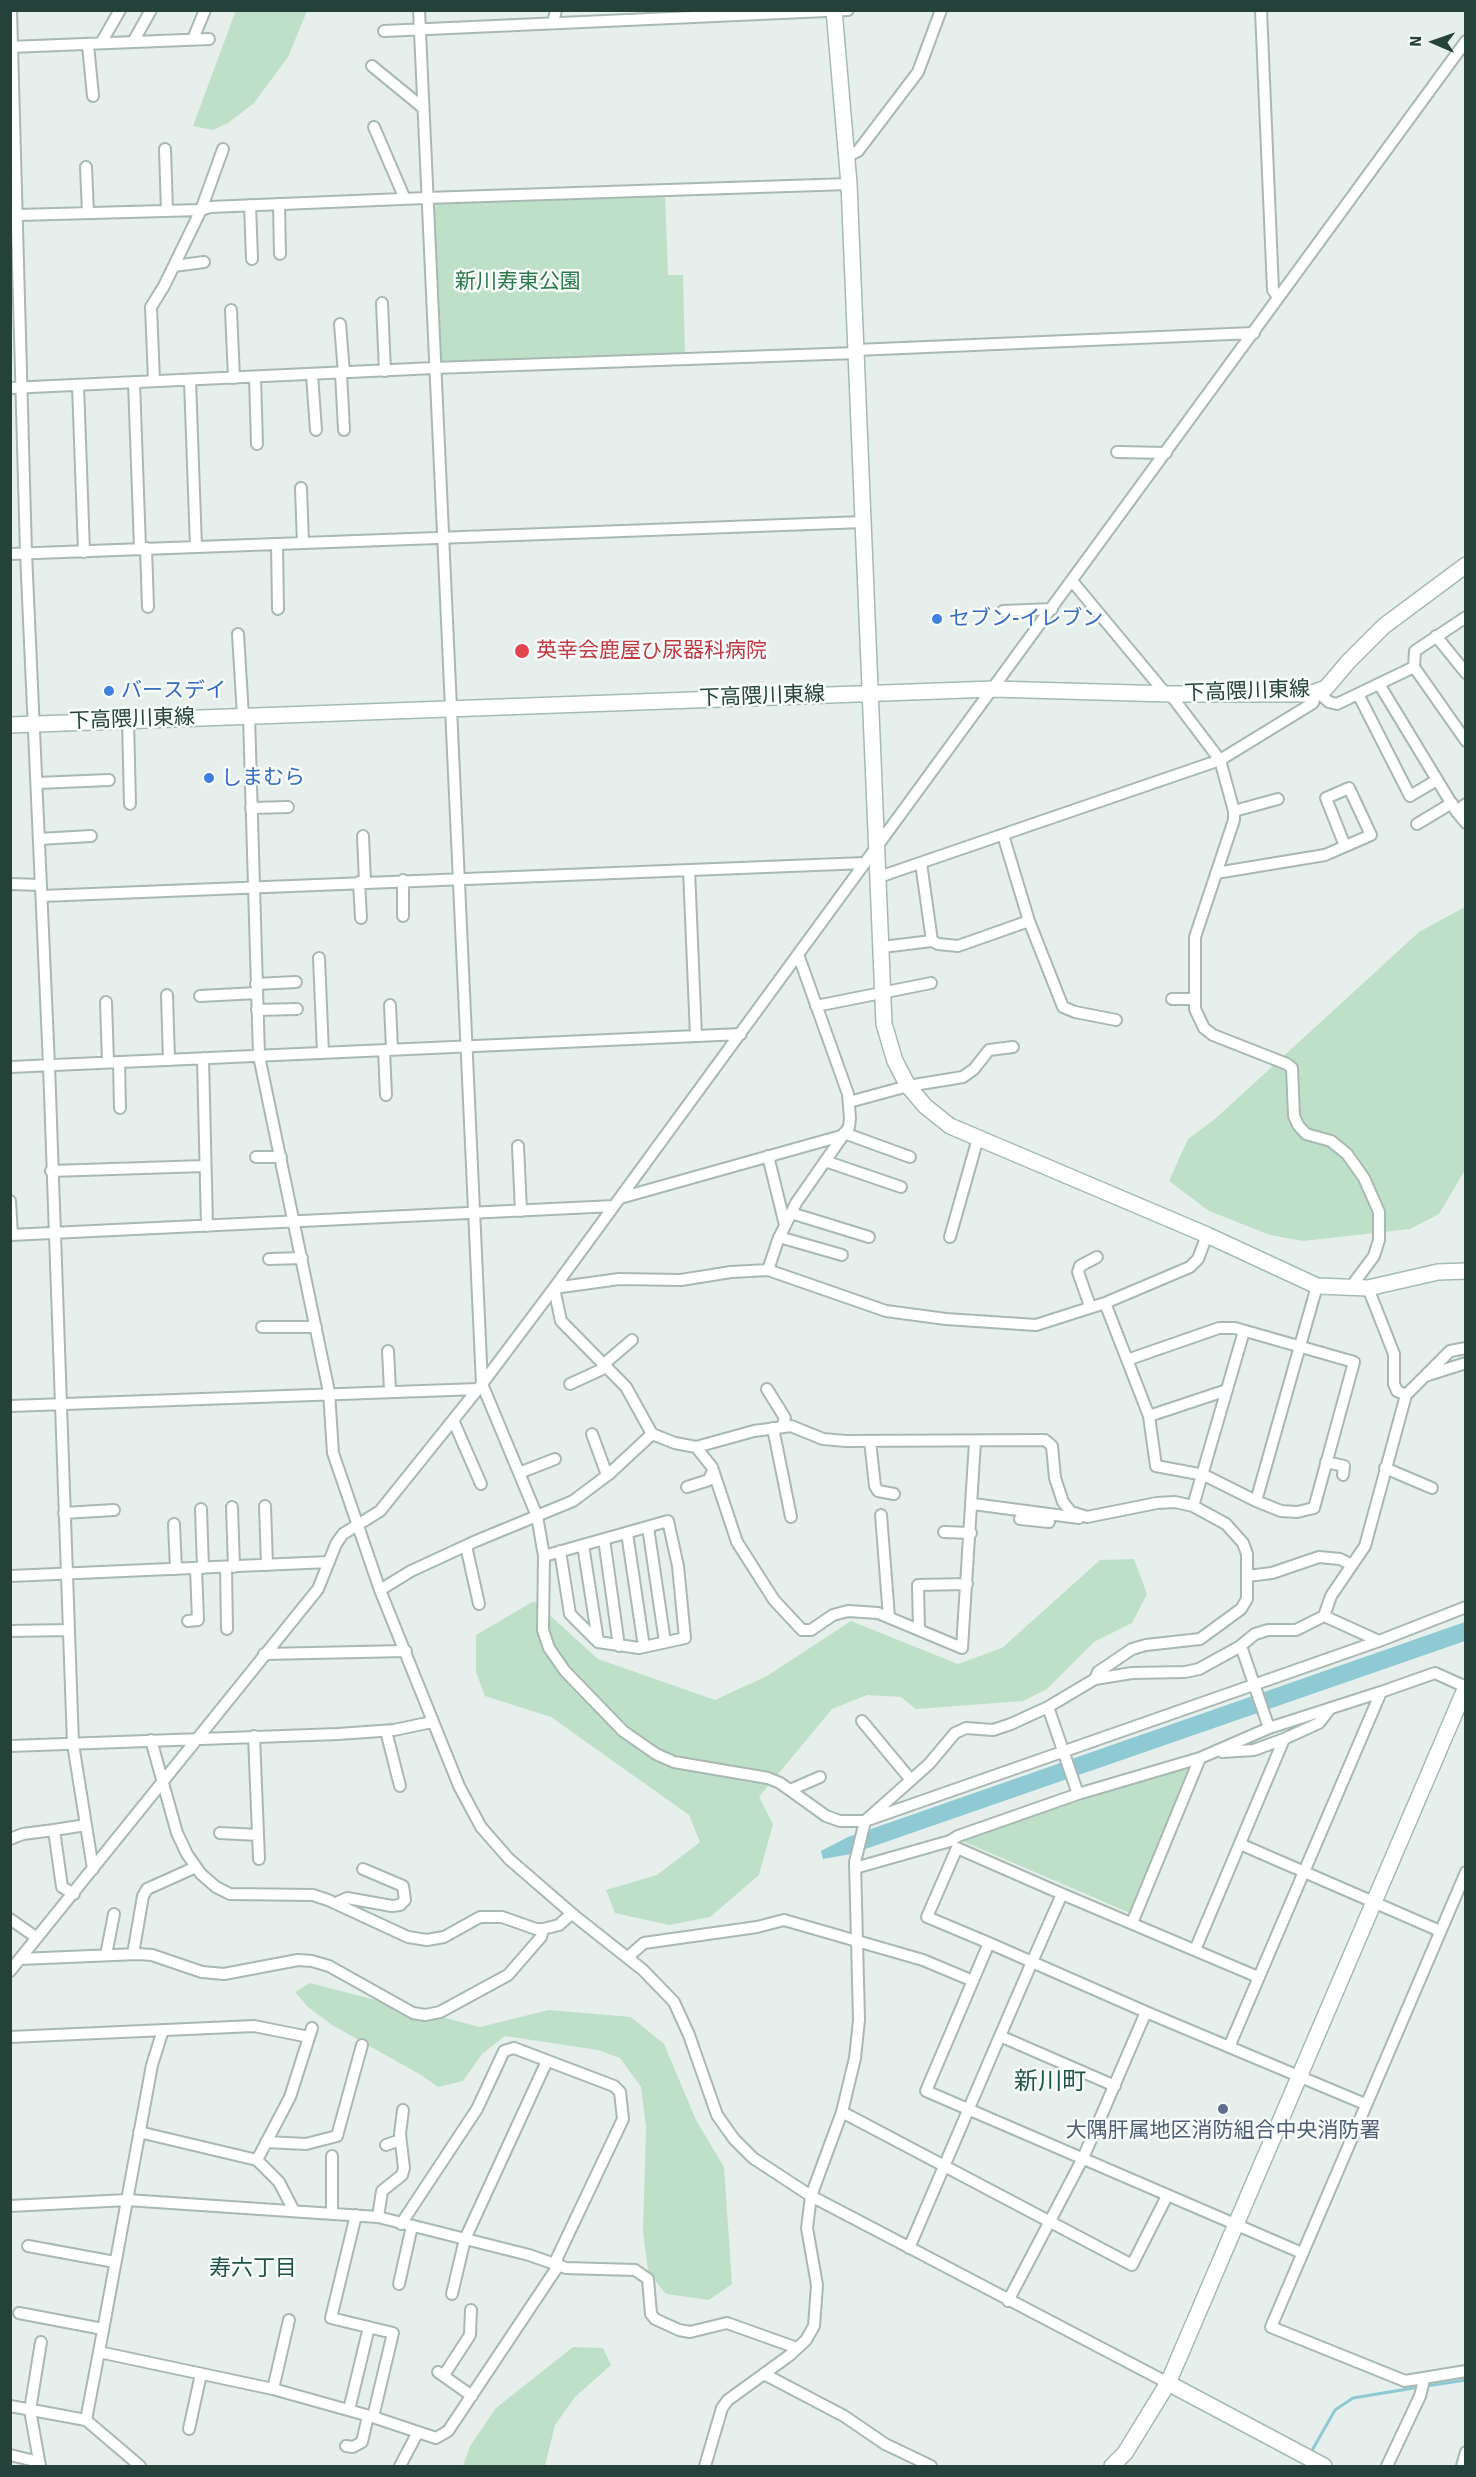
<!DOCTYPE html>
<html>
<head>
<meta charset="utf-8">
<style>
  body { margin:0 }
  #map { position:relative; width:1476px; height:2477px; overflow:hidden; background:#e6efeb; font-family:Signika,sans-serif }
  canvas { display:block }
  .frame { position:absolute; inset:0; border:12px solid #24423a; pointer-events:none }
  .north { position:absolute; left:1404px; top:12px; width:60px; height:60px; -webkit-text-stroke:4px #f7fbf9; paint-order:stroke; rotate:272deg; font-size:16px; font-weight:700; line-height:24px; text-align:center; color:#24423a }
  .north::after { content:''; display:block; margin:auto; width:21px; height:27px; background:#24423a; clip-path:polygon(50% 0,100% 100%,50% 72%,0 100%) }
</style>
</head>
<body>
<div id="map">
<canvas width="1476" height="2477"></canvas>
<div class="frame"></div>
<div class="north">N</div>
</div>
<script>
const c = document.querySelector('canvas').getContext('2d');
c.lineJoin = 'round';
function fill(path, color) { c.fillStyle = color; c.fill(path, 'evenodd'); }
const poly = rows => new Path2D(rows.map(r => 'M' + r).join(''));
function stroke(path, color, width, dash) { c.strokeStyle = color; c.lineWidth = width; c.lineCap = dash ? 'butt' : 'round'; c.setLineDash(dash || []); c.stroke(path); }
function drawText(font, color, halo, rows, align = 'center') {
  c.font = font + ' Signika,"Noto Sans JP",sans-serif'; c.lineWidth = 5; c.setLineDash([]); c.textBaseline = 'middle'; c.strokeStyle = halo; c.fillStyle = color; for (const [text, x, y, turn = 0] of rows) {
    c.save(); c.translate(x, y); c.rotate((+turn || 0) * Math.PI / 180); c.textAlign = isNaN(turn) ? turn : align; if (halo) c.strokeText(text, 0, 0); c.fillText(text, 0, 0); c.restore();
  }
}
const green = poly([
  [236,10,307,11,288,57,254,103,228,123,213,130,193,126],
  [665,194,668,275,683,275,685,355,434,368,429,204],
  [1465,907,1465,1170,1439,1214,1410,1229,1303,1241,1270,1235,1209,1211,1169,1181,1188,1139,1215,1119,1419,932],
  [1134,1559,1147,1594,1132,1623,1094,1642,1047,1689,1023,1701,916,1709,901,1697,867,1695,832,1709,759,1797,773,1824,759,1875,710,1917,669,1925,615,1913,606,1890,657,1875,700,1842,689,1815,551,1717,485,1696,476,1672,476,1635,534,1601,598,1659,715,1700,767,1676,851,1621,958,1664,1002,1648,1100,1560],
  [1190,1765,1130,1913,960,1840],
  [310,1983,480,2027,549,2010,631,2017,664,2044,696,2120,724,2167,732,2284,709,2300,666,2294,648,2272,643,2231,646,2127,641,2087,620,2058,598,2050,505,2036,482,2054,463,2081,438,2087,421,2075,332,2025,308,2007,295,1992],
  [573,2347,603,2348,611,2365,575,2397,555,2425,545,2466,463,2466,470,2446,496,2408]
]);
const water = poly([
  [1465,1622,1465,1641,851,1854,823,1859,821,1851,848,1837]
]);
const stream = poly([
  [1426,2386,1466,2380],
  [1310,2454,1335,2410,1353,2398,1420,2387]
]);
const street = poly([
  [11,10,26,553,49,1065,73,1744,93,1869],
  [419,10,482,1384,537,1516,544,1556,543,1630,549,1648,565,1671,623,1731,656,1754,674,1762,768,1778,780,1783,826,1816,840,1821,865,1821,1379,1641,1466,1607],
  [1261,10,1273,290,1278,297],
  [553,23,556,10],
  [384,31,848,10],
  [193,39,205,10],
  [133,42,151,10],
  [101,43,120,10],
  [88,45,93,96],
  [10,47,209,39],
  [372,66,422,107],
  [374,127,405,199],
  [165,149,167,211],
  [846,157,858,151,918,72,941,10],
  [86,167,88,213],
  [279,204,280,254],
  [250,205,252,259],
  [18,215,201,210,210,207,426,198,849,184],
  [174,266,204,262],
  [382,303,385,371],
  [231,310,234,378],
  [340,324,344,373],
  [856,350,1254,333],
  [341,373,344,430],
  [312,375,316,430],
  [255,377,257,444],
  [154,381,151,307,164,286,201,210,223,149],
  [190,381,196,547],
  [134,382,140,548],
  [78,385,84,552],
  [10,388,434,368,856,353],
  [1117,452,1166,453],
  [301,488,303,543],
  [277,544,278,609],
  [146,548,148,607],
  [10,554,863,522],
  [1072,581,1166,694],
  [1003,611,1052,609],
  [238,634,243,716],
  [1436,636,1466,673],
  [1414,667,1466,741],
  [1379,684,1456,811,1466,804],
  [1170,694,1220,760,1234,811,1234,820,1195,937,1195,1009,1204,1028,1213,1035,1287,1064,1292,1068,1294,1116,1298,1125,1306,1134,1331,1141,1347,1154,1364,1178,1379,1212,1379,1240,1374,1256,1350,1288],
  [1358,694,1410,796,1437,780],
  [249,716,259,1056,329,1392,333,1453,380,1590,459,1786,481,1827,509,1859,576,1917,643,1970,674,2002,689,2035,717,2115,734,2139,753,2158,811,2196,1168,2383],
  [128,720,130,804],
  [37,783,109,780],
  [251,808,288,807],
  [1234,811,1278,799],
  [1456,811,1466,823],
  [1417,824,1452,803],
  [363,836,365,882],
  [39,839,91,836],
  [689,870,696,1036],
  [1216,873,1325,855,1371,835,1349,788,1326,798,1345,846],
  [879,877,1220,760,1313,703,1317,691,1329,702,1337,704,1414,667,1415,651,1466,617],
  [403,880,403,916],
  [359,882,361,918],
  [10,884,41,885],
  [42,896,865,863],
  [1029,921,1063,1007,1075,1012,1116,1020],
  [932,941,938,944,958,946,1029,921,1003,835],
  [882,947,932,941,921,863],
  [319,958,323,1053],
  [256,984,296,982],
  [167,995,169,1060],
  [200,996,257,993],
  [1172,999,1194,999],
  [106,1002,108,1062],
  [390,1005,392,1049],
  [816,1006,931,983],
  [257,1010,297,1009],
  [384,1050,386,1095],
  [203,1058,207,1226],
  [119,1062,120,1108],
  [10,1067,741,1034],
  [849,1102,908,1086,963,1077,974,1069,989,1050,1013,1047],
  [844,1133,910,1157],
  [518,1146,521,1211],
  [768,1156,785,1225],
  [256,1157,281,1157],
  [825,1161,901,1187],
  [51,1171,205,1166],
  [620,1198,841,1136],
  [10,1201,12,1235],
  [791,1213,869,1237],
  [10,1235,614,1206],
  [779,1237,842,1255],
  [950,1237,978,1138],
  [269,1259,302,1258],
  [768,1270,778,1240,796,1203,849,1127,850,1118,848,1094,799,957],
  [1368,1288,1394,1354,1394,1384,1397,1391,1406,1395],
  [1105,1303,1149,1416,1156,1466,1204,1475,1256,1501,1317,1286],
  [1090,1306,1078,1272,1080,1266,1097,1257],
  [262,1327,316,1327],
  [388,1351,390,1390],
  [1127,1360,1219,1328,1235,1328,1354,1362,1314,1508,1297,1512,1281,1511,1256,1501],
  [604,1364,632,1340],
  [1425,1376,1466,1363],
  [570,1384,607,1367],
  [767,1389,785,1418,782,1427],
  [10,1406,478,1389],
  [1149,1416,1227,1390],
  [453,1420,481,1484],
  [773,1428,791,1517],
  [592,1434,607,1475],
  [870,1441,875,1486,878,1491,894,1494],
  [696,1447,712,1467,737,1542,774,1600,802,1630,811,1630,833,1615,848,1611,878,1613,962,1648,975,1442],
  [1326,1462,1344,1466,1343,1475],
  [1385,1468,1432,1488],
  [519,1473,555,1459],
  [687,1487,709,1480,713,1470],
  [973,1504,1079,1518],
  [265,1506,267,1565],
  [1193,1506,1244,1331],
  [232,1507,234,1567],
  [201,1509,203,1568],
  [64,1513,114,1510],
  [881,1515,889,1617],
  [1020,1519,1049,1522],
  [174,1524,176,1569],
  [648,1527,665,1642],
  [944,1532,971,1533],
  [627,1533,644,1647],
  [604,1539,619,1646],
  [583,1545,598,1641],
  [466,1546,479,1604],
  [544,1556,668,1521,678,1566,685,1638,639,1648,598,1642,570,1614,560,1551],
  [226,1567,227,1629],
  [10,1576,329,1562],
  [1247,1576,1272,1573,1319,1557,1340,1559,1352,1565],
  [380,1590,411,1571,476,1541,573,1501,609,1474,652,1434],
  [1324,1616,1379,1641],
  [188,1621,198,1620,196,1568],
  [919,1629,918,1585,967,1584],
  [10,1631,69,1630],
  [1241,1646,1269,1728],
  [264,1654,406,1651],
  [1095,1679,1098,1672,1132,1649,1146,1645,1200,1639,1241,1609,1247,1599,1247,1554,1243,1543,1226,1524,1193,1506,1175,1502,1157,1503,1087,1517,1071,1512,1063,1502,1055,1478,1052,1446,1045,1440,846,1441,823,1439,791,1426,754,1431,696,1447,675,1443,652,1434,626,1387,561,1321,554,1288,619,1279,681,1280,731,1272,768,1270,886,1311,946,1319,1036,1325,1105,1303,1190,1267,1198,1259,1207,1235],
  [1048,1707,1078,1794],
  [862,1721,911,1780],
  [386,1731,400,1786],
  [254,1736,259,1859],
  [151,1740,177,1833,187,1854,201,1874,216,1887,230,1894,313,1895,328,1900,408,1937,427,1940,444,1937,480,1917,502,1917,536,1929,543,1929,559,1925,571,1914],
  [10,1746,338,1734,394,1730,432,1722],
  [1222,1752,1254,1750,1284,1739,1319,1723,1329,1710],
  [790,1790,820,1777],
  [220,1833,258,1835],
  [10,1839,23,1834,54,1830],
  [1240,1844,1440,1931],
  [855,1868,950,1841,958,1836,1078,1794,1200,1758,1269,1728,1381,1692],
  [1466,1872,1271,2327,1405,2381,1466,2371],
  [74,1894,62,1887,54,1830,86,1825],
  [1062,1894,1258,1977],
  [336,1903,347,1898,392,1906,400,1905,405,1900,403,1886,363,1869],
  [10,1919,37,1938],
  [1132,1923,1200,1758],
  [989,1943,926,2091,1302,2253],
  [1195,1950,1284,1739],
  [133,1954,143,1896,147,1889,196,1867],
  [106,1955,114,1914],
  [628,1957,644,1943,757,1927,784,1920,923,1960,973,1981],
  [20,1959,138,1954,152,1955,202,1972,224,1974,298,1960,312,1961,329,1966,413,2013,425,2015,440,2012,508,1975,541,1937,543,1929],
  [10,1971,318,1589,336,1544,343,1534,380,1511,482,1384,554,1288,1466,41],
  [1000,2036,1032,1962,1062,1894,957,1848,927,1917,989,1943,1032,1962,1146,2012,1365,2104],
  [10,2037,254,2026,309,2037],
  [1229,2047,1381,1692,1435,1673,1466,1687],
  [842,2112,1132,2265,1167,2196],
  [139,2132,257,2160,290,2097,312,2028],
  [266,2142,306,2144,337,2136,362,2045],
  [386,2145,400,2140],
  [257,2160,279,2182,294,2211],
  [10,2206,127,2200,378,2217,529,2255,566,2268,635,2270,648,2279,651,2314,655,2319,679,2330,690,2332,727,2323,797,2348],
  [332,2213,332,2156],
  [356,2215,331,2318,393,2333,373,2417],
  [378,2217,382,2191,402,2175,404,2168,400,2134,403,2110],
  [28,2246,115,2262],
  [909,2248,1000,2036,1115,2086],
  [399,2284,412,2226],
  [452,2294,465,2239,547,2061],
  [1008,2301,1083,2158,1146,2012],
  [19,2313,103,2329],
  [99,2352,152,2065,163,2030],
  [438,2372,472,2396],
  [764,2374,844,2416,885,2444,931,2466],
  [444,2375,470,2335,471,2310],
  [273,2389,289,2320],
  [10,2406,86,2420,99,2352,273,2389,373,2417,436,2438,448,2431,558,2266,557,2258,623,2119,620,2092,614,2086,514,2048,504,2051,477,2109,401,2224],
  [349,2410,369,2327],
  [86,2420,140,2466],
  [189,2429,201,2374],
  [346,2446,353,2447,362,2442,368,2416],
  [10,2455,39,2462],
  [40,2466,30,2410,41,2342],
  [400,2466,418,2432],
  [705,2466,722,2408,728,2400,790,2355,806,2340,814,2326,817,2285,807,2228,811,2196,842,2112,855,2058,859,2020,855,1862,865,1821,929,1764,955,1733,966,1728,993,1730,1011,1724,1048,1707,1095,1679,1132,1673,1185,1672,1199,1669,1239,1647,1255,1634,1268,1630,1296,1630,1324,1616,1331,1596,1365,1546,1406,1395,1450,1351,1466,1348],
  [1387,2466,1420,2396,1424,2380],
  [1462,2466,1466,2452]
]);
const secondary = poly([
  [834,10,849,184,884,1024,895,1061,908,1086,925,1106,950,1126,1207,1235,1317,1286,1368,1288,1438,1272,1466,1271],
  [10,725,993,689,1170,694,1309,694,1326,688,1348,662,1384,626,1466,565],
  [1168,2383,1324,2466],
  [1112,2466,1125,2453,1168,2383,1466,1687]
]);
const markers = [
  [937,619,6,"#3f7fe0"],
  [522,651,8,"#e0444e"],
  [109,691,6,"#3f7fe0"],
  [209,778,6,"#3f7fe0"],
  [1223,2109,6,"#5c6f8a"]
];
const parkNames = [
  ["新川寿東公園",518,282]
];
const shopNames = [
  ["セブン-イレブン",949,619],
  ["バースデイ",121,691],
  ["しまむら",221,778]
];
const healthNames = [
  ["英幸会鹿屋ひ尿器科病院",536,651]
];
const streetNames = [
  ["下高隈川東線",1247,692,-2],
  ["下高隈川東線",762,697,-2],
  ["下高隈川東線",132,720,-2]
];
const serviceNames = [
  ["大隅肝属地区消防組合中央消防署",1223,2131]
];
const neighbourhoodNames = [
  ["寿六丁目",253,2269]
];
const quarterNames = [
  ["新川町",1050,2083]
];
fill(green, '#bfe0c8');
fill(water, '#8ec9d4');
stroke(stream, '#8ec9d4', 3);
stroke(street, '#a8b8b2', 14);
stroke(secondary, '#a4bbb3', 18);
stroke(street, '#fff', 10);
stroke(secondary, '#fff', 15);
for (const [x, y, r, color] of markers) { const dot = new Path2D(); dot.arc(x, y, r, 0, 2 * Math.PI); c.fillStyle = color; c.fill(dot); stroke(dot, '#f7fbf9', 2); }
drawText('21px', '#2d7a4b', '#f7fbf9', parkNames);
drawText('21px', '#366cbe', '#f7fbf9', shopNames, 'left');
drawText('21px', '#be3a42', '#f7fbf9', healthNames, 'left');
drawText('21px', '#24423a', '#f7fbf9', streetNames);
drawText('21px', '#4e5e75', '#f7fbf9', serviceNames);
drawText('22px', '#1f5548', '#f7fbf9', neighbourhoodNames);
drawText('24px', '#1f5548', '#f7fbf9', quarterNames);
</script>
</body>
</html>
